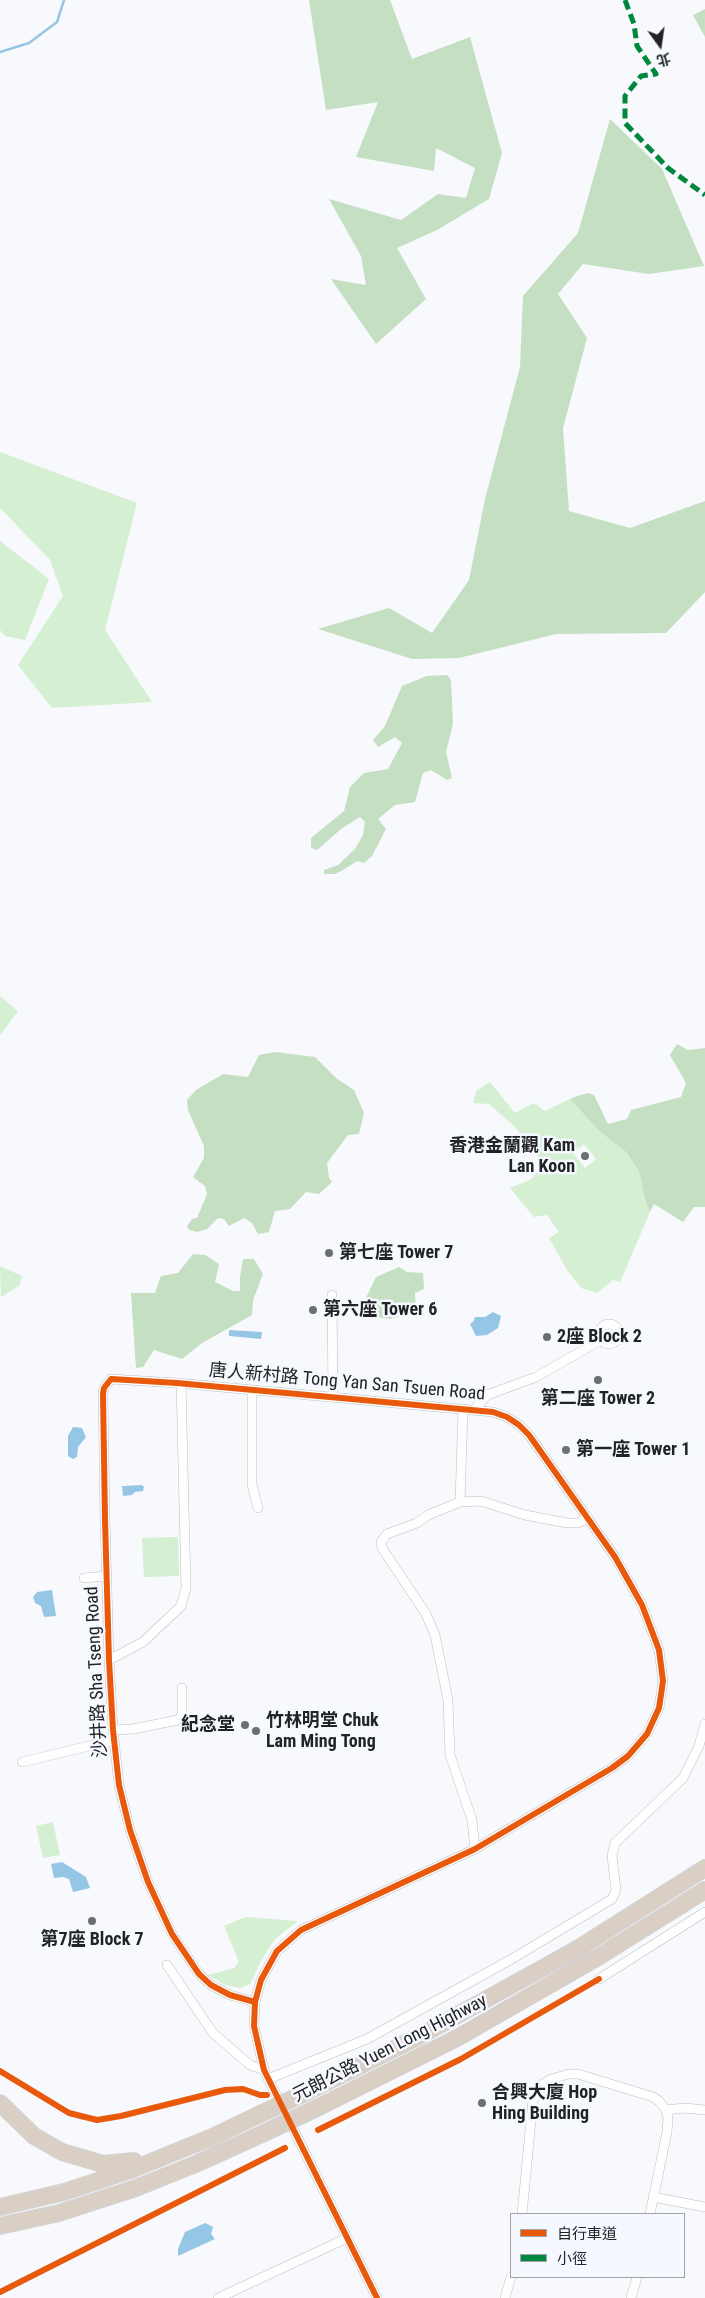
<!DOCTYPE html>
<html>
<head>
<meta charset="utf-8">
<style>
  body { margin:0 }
  #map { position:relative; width:705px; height:2298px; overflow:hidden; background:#f7f9fc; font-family:"Roboto Condensed","Noto Sans TC",sans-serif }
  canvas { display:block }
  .legend { position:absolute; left:510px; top:2213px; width:175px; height:65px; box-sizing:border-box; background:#f5f8fe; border:1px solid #a1a3a8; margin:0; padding:6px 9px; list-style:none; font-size:15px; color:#222326 }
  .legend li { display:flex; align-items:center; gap:10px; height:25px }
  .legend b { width:25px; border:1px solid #a1a3a8 }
  .north { position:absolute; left:635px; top:20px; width:50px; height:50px; -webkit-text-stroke:4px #f5f8fe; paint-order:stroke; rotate:166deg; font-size:14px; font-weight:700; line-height:20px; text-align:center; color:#222326 }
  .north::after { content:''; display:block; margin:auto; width:18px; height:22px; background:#222326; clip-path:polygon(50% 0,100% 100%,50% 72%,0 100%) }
</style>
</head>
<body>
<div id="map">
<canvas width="705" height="2298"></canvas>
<ul class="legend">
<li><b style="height:6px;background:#e8590c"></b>自行車道</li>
<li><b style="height:6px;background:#00873e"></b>小徑</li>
</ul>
<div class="north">北</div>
</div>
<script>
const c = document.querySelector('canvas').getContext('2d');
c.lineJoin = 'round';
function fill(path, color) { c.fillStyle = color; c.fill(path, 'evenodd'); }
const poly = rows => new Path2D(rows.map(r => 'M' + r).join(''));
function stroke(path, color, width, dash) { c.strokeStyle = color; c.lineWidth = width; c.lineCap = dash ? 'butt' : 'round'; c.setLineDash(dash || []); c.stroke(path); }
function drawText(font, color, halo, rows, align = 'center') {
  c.font = font + ' "Roboto Condensed","Noto Sans TC",sans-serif'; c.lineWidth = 5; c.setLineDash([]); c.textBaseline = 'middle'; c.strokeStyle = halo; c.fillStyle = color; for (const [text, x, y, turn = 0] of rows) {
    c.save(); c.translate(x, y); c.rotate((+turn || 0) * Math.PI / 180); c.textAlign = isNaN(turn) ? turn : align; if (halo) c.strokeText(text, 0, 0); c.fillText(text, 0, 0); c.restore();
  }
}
const green = poly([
  [0,452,137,503,105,630,152,702,52,708,18,665,63,596,50,560,0,508],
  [0,541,49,579,25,640,5,636,0,630],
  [0,996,18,1011,0,1035],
  [490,1082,515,1113,534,1103,545,1111,570,1099,599,1131,626,1152,639,1171,646,1203,650,1212,620,1282,613,1280,597,1293,581,1288,567,1270,549,1238,559,1232,547,1215,534,1217,510,1188,530,1180,544,1165,515,1127,489,1104,473,1103,476,1091],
  [584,1144,596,1159,585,1168,573,1153],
  [0,1266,22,1276,20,1285,1,1297],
  [178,1537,179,1576,144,1577,142,1538],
  [53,1822,60,1855,43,1858,36,1826],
  [246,1917,298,1921,275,1939,261,1961,250,1984,240,1988,225,1985,208,1975,234,1968,239,1962,224,1926]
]);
const forest = poly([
  [309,0,390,0,412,59,470,37,502,153,489,199,437,230,397,248,426,299,376,344,331,279,366,285,361,256,329,199,401,220,438,194,466,198,475,168,436,148,434,171,356,157,378,102,326,110],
  [705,9,705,37,693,15],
  [610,119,662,169,704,266,649,274,583,264,558,294,587,338,563,428,569,511,630,528,705,501,705,592,666,633,556,634,459,658,412,659,318,629,389,608,432,633,469,580,485,499,520,367,523,296,578,233],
  [447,675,451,680,453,724,446,752,452,778,447,780,431,770,423,773,415,802,395,805,378,819,386,829,372,856,364,863,357,861,343,870,335,874,324,874,324,870,338,865,355,849,363,835,365,822,360,817,341,829,317,850,311,848,311,838,344,811,350,787,364,773,388,769,402,743,395,737,378,747,373,740,385,726,402,686,427,676],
  [677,1044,688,1050,705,1048,705,1207,694,1207,683,1222,654,1204,650,1212,646,1203,639,1171,626,1152,599,1131,570,1099,580,1095,588,1093,594,1095,608,1124,627,1119,631,1110,681,1097,686,1083,670,1055],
  [275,1052,315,1057,336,1078,354,1090,364,1113,359,1134,348,1135,327,1163,329,1178,332,1182,319,1194,306,1192,290,1209,275,1211,269,1232,258,1234,252,1223,244,1218,229,1226,224,1219,218,1218,207,1229,197,1232,189,1230,187,1226,192,1219,197,1218,207,1194,205,1186,193,1177,204,1158,204,1146,188,1110,187,1100,196,1090,223,1074,248,1077,259,1055],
  [193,1254,205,1255,219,1264,215,1282,233,1291,240,1291,240,1277,243,1259,254,1259,263,1274,253,1300,252,1315,202,1343,182,1359,154,1350,143,1367,136,1368,131,1293,155,1293,161,1276,178,1273],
  [399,1267,407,1272,423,1273,424,1289,415,1293,416,1313,389,1319,374,1317,363,1304,376,1277]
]);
const water = poly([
  [493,1312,501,1316,498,1328,487,1335,476,1336,470,1324,473,1322,475,1317,485,1317],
  [229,1330,262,1332,261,1339,229,1336],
  [73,1427,82,1428,86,1437,78,1447,77,1457,73,1459,68,1456,68,1436],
  [142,1485,144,1487,143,1491,135,1492,132,1495,123,1496,122,1486],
  [52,1590,56,1616,44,1617,41,1606,35,1603,33,1597,37,1592],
  [62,1862,86,1877,90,1888,73,1892,69,1879,63,1877,54,1878,51,1864],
  [205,2223,213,2227,211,2234,215,2239,178,2256,178,2249,185,2232]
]);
const stream = poly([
  [0,52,29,43,57,22,64,0]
]);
const minor = poly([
  [332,1295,333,1397],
  '599 1334a10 10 0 1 1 20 0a10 10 0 1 1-20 0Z',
  [252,1390,252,1485,258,1508],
  [463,1409,460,1502,481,1501,525,1515,567,1523,578,1523,588,1518],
  [474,1410,487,1395,536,1377,601,1340],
  [460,1502,428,1515,417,1523,387,1534,381,1542,382,1548,426,1614,435,1635,448,1700,450,1755,472,1820,475,1849],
  [84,1578,107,1576],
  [109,1660,143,1642,181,1606,186,1588,181,1383],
  [113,1730,133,1729,178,1720,182,1715,182,1688],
  [22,1762,114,1740],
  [167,1965,213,2033,250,2065,264,2070],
  [599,1979,705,1912],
  [255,2002,230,1995,211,1985,199,1974,172,1934,148,1882,130,1830,119,1785,113,1730,109,1660,105,1520,103,1394,104,1388,111,1379,177,1383,493,1412,507,1417,519,1425,529,1435,615,1557,642,1605,659,1650,663,1681,659,1708,647,1734,628,1756,612,1768,475,1849,301,1930,277,1951,261,1980,255,2002,254,2026,264,2070,377,2298],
  [268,2079,367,2039,510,1960,612,1899,616,1890,612,1856,615,1843,683,1778,699,1746,705,1724],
  [666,2110,685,2108,705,2110],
  [653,2197,705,2207],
  [522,2214,533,2100,543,2084,551,2079,569,2074,578,2074,653,2097,659,2101,666,2110,668,2118,667,2132,650,2214],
  [218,2298,347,2238],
  [505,2298,511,2277],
  [631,2298,637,2277]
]);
const motorway = poly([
  [309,2091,418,2037,577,1949,705,1868],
  [0,2103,34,2136,62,2152,103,2164,134,2161],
  [317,2108,457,2038,600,1956,705,1890],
  [0,2207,64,2192,131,2170,212,2137,256,2116],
  [0,2226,59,2213,136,2188,198,2163,264,2133]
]);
const motorwayBridge = poly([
  [256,2116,309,2091],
  [264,2133,317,2108]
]);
const quiet = poly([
  [625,0,634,24,637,46,656,74,641,76,625,96,625,123,668,168,705,195]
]);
const cycleway = poly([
  [255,2002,230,1995,211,1985,199,1974,172,1934,148,1882,130,1830,119,1785,113,1730,109,1660,105,1520,103,1394,104,1388,111,1379,177,1383,493,1412,507,1417,519,1425,529,1435,615,1557,642,1605,659,1650,663,1681,659,1708,647,1734,628,1756,612,1768,475,1849,301,1930,277,1951,261,1980,255,2002,254,2026,264,2070,377,2298],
  [0,2071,69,2113,97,2120,121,2116,225,2090,243,2089,260,2095,267,2095],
  [318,2130,461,2059,599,1979],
  [0,2292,285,2148]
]);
const markers = [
  [585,1156,5,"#6d6e71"],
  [329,1253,5,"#6d6e71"],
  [313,1310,5,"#6d6e71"],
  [547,1337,5,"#6d6e71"],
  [598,1380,5,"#6d6e71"],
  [566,1450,5,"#6d6e71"],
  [245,1725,5,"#6d6e71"],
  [256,1731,5,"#6d6e71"],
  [92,1921,5,"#6d6e71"],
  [482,2103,5,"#6d6e71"]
];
const poiNames = [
  ["香港金蘭觀 Kam",575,1146,"right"],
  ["Lan Koon",575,1167,"right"],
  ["第七座 Tower 7",339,1253],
  ["第六座 Tower 6",323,1310],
  ["2座 Block 2",557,1337],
  ["第二座 Tower 2",598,1399,"center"],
  ["第一座 Tower 1",576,1450],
  ["竹林明堂 Chuk",266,1721],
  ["Lam Ming Tong",266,1742],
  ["紀念堂",235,1725,"right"],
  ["第7座 Block 7",92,1940,"center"],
  ["合興大廈 Hop",492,2093],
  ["Hing Building",492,2114]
];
const streetNames = [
  ["唐人新村路 Tong Yan San Tsuen Road",347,1383,5],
  ["沙井路 Sha Tseng Road",97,1672,-93],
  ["元朗公路 Yuen Long Highway",390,2049,-27]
];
fill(green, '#d4efd1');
fill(forest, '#c4dfc1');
fill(water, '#96c6e5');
stroke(stream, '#96c6e5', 2.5);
stroke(minor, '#bdbec1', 10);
stroke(motorway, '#d4d5d7', 18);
stroke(minor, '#fefeff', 9);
stroke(motorway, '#d9cfc5', 16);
stroke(motorwayBridge, '#d4d5d7', 18, []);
stroke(motorwayBridge, '#d9cfc5', 16);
stroke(quiet, '#00873e', 5, [10, 5]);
stroke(cycleway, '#e8590c', 6);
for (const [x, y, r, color] of markers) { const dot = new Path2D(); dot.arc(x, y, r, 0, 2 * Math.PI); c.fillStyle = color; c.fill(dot); stroke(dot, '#f5f8fe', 2); }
drawText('bold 18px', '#222326', '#f5f8fe', poiNames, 'left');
drawText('18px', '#222326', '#f5f8fe', streetNames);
</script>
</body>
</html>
